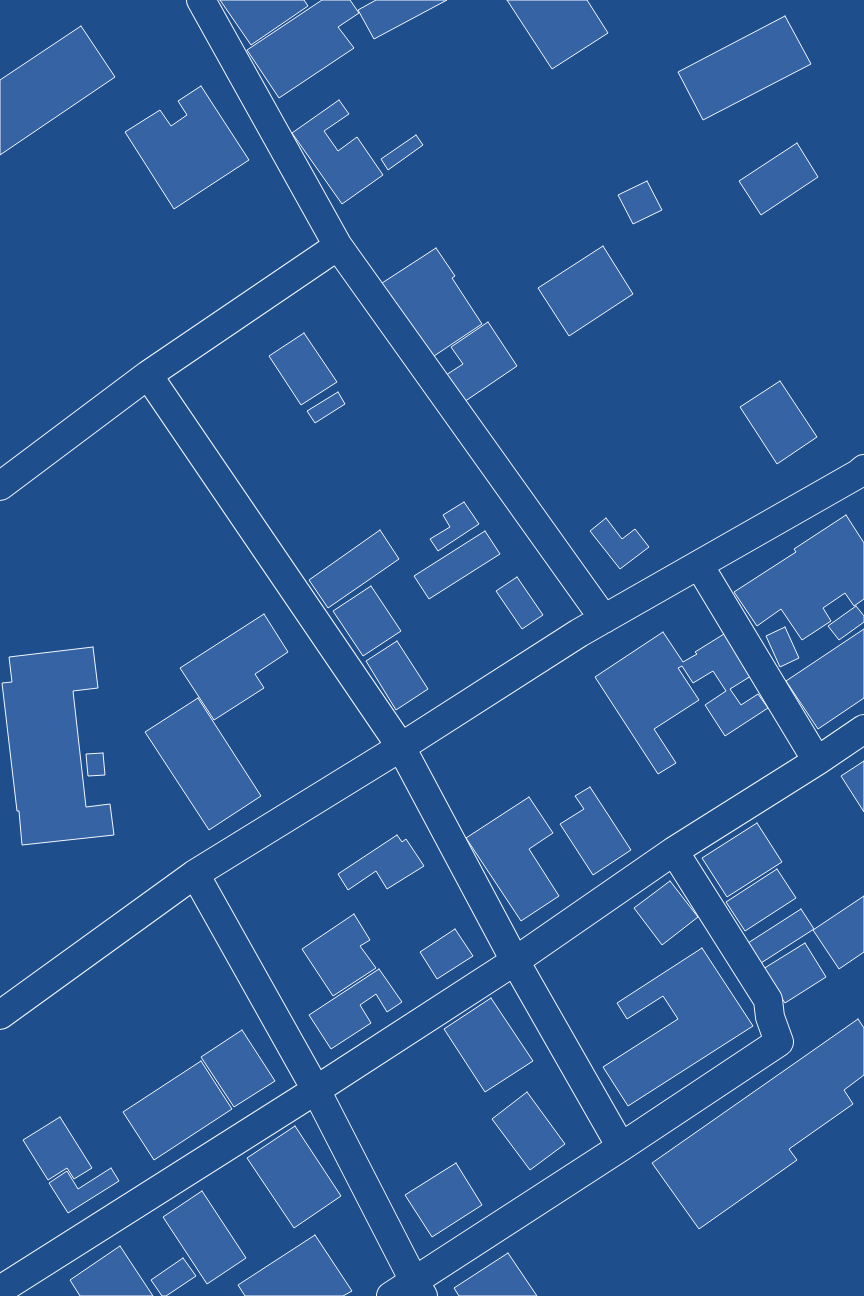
<!DOCTYPE html>
<html>
<head>
<meta charset="utf-8">
<style>
  body { margin:0 }
  canvas { display:block; background:#1f4e8c }
</style>
</head>
<body>
<canvas width="864" height="1296"></canvas>
<script>
const c = document.querySelector('canvas').getContext('2d');
c.lineJoin = 'round';
function fill(path, color) { c.fillStyle = color; c.fill(path, 'evenodd'); }
const poly = rows => new Path2D(rows.map(r => 'M' + r).join(''));
function stroke(path, color, width, dash) { c.strokeStyle = color; c.lineWidth = width; c.lineCap = dash ? 'butt' : 'round'; c.setLineDash(dash || []); c.stroke(path); }
const building = poly([
  [220,0,304,0,308,6,251,45,220,0],
  [322,0,350,0,359,13,338,27,354,48,279,98,247,50,322,0],
  [376,0,447,0,374,39,358,10,376,0],
  [507,0,587,0,608,33,552,69,507,0],
  [785,16,811,64,703,120,678,72,785,16],
  [81,26,115,77,0,155,0,80,81,26],
  [201,86,249,160,174,209,125,132,160,110,171,126,187,115,178,101,201,86],
  [339,100,349,114,324,131,338,151,357,137,383,175,342,204,292,133,339,100],
  [416,135,423,145,388,170,381,159,416,135],
  [797,143,818,177,761,215,739,181,797,143],
  [647,181,662,210,633,224,618,195,647,181],
  [603,246,633,294,569,336,538,288,603,246],
  [436,248,455,276,452,278,482,324,428,360,379,285,436,248],
  [488,322,517,366,461,404,443,377,463,364,451,347,488,322],
  [304,333,337,382,301,405,269,356,304,333],
  [780,381,817,437,777,464,740,407,780,381],
  [338,392,345,404,315,423,307,411,338,392],
  [464,502,479,524,438,551,430,539,450,527,443,515,464,502],
  [846,515,864,543,864,599,854,606,845,593,823,608,831,621,802,640,781,609,757,626,734,592,796,552,794,549,846,515],
  [606,518,622,539,635,529,649,547,620,569,590,531,606,518],
  [380,530,399,559,328,608,309,580,380,530],
  [485,531,500,554,429,599,414,576,485,531],
  [517,577,543,615,522,629,496,591,517,577],
  [371,586,401,631,363,656,333,611,371,586],
  [856,606,864,616,864,622,839,640,828,626,856,606],
  [264,614,288,652,255,674,264,688,214,720,180,668,264,614],
  [785,627,799,658,780,667,766,636,785,627],
  [864,629,864,698,818,729,786,681,864,629],
  [663,632,683,662,697,654,695,652,724,634,751,676,730,689,741,705,758,694,768,708,725,736,705,705,726,691,713,671,693,683,682,666,678,668,699,700,654,729,676,763,658,774,595,677,663,632],
  [397,641,428,689,396,710,366,661,397,641],
  [93,647,98,688,73,691,86,807,110,804,114,835,22,845,19,811,17,811,2,683,12,682,9,657,93,647],
  [198,698,261,796,209,830,145,732,198,698],
  [103,753,105,775,88,776,86,754,103,753],
  [864,761,864,812,841,776,864,761],
  [590,787,631,850,593,875,560,824,584,809,575,796,590,787],
  [529,797,553,833,529,849,559,896,521,921,466,838,529,797],
  [757,823,782,862,727,897,702,858,757,823],
  [397,835,402,842,406,839,424,866,387,889,376,871,348,890,338,874,397,835],
  [777,869,796,898,745,931,726,902,777,869],
  [670,881,698,917,662,945,634,908,670,881],
  [864,896,864,952,839,969,813,930,864,896],
  [801,909,814,929,761,963,748,943,801,909],
  [354,914,370,940,360,946,376,968,333,996,302,949,354,914],
  [455,929,473,956,437,979,420,952,455,929],
  [805,943,826,977,785,1003,763,969,805,943],
  [702,948,753,1026,628,1106,603,1067,678,1019,663,996,627,1019,617,1003,702,948],
  [379,969,402,1002,387,1012,376,994,360,1005,371,1023,331,1049,309,1015,379,969],
  [491,998,533,1061,485,1092,444,1029,491,998],
  [858,1019,864,1028,864,1075,844,1090,853,1104,789,1149,797,1160,699,1229,652,1163,858,1019],
  [242,1030,275,1081,234,1107,201,1057,242,1030],
  [201,1061,232,1109,154,1160,123,1112,201,1061],
  [527,1092,565,1144,530,1170,492,1119,527,1092],
  [60,1117,92,1168,74,1179,67,1168,48,1180,23,1140,60,1117],
  [295,1126,341,1196,294,1228,247,1158,295,1126],
  [456,1163,482,1205,432,1237,405,1195,456,1163],
  [111,1168,119,1181,68,1213,49,1183,67,1171,78,1189,111,1168],
  [202,1191,246,1258,207,1284,163,1217,202,1191],
  [315,1235,352,1291,343,1296,245,1296,238,1285,315,1235],
  [120,1246,153,1296,80,1296,70,1280,120,1246],
  [508,1253,537,1296,459,1296,454,1288,508,1253],
  [183,1258,196,1276,166,1296,162,1296,151,1280,183,1258]
]);
const minor = poly([
  [338,246,604,619],
  [148,375,401,747,515,961,621,1147],
  [0,486,148,375,338,246,201,0],
  [817,761,864,729],
  [195,874,316,1090,414,1281,423,1296],
  [0,1015,195,874,401,747,579,633,858,474,864,469],
  [0,1290,316,1090,515,961,674,851,817,761,699,565],
  [391,1296,621,1147,779,1042,770,1017,768,1000,674,851]
]);
fill(building, '#3563a3');
stroke(building, '#f2f6ff', 1);
stroke(minor, '#f2f6ff', 30);
stroke(minor, '#1f4e8c', 28);
</script>
</body>
</html>
